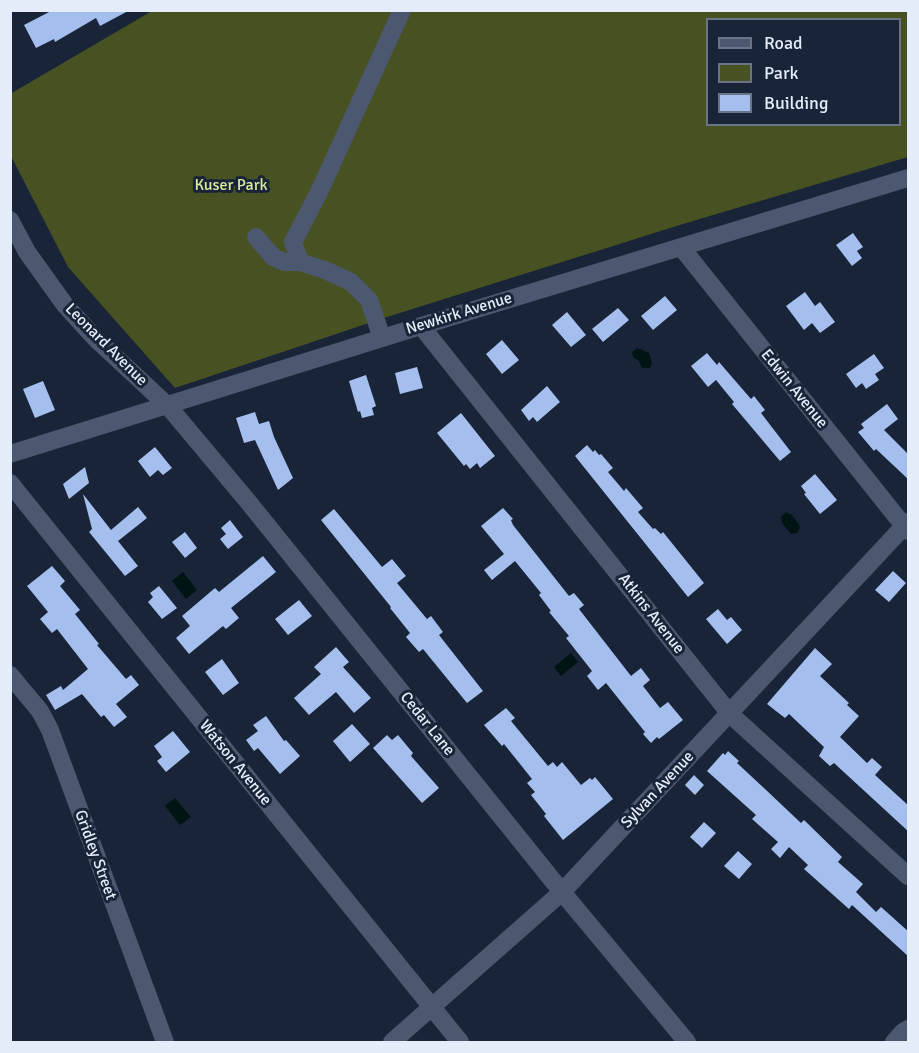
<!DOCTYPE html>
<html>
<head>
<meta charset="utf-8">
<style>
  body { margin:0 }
  #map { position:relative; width:919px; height:1053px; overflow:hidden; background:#192438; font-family:Signika,sans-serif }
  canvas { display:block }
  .frame { position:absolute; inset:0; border:12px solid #e5edfa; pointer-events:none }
  .legend { position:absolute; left:706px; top:18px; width:195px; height:108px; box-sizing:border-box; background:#192438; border:2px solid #6b7486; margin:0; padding:8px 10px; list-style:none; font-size:18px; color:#e5edfa }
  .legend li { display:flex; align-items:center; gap:12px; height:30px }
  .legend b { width:30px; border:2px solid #6b7486 }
</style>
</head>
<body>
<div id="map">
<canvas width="919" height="1053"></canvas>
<div class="frame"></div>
<ul class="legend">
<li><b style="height:8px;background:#4b586f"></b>Road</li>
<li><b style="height:16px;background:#475121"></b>Park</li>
<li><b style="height:16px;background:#a4bfee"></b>Building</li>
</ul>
</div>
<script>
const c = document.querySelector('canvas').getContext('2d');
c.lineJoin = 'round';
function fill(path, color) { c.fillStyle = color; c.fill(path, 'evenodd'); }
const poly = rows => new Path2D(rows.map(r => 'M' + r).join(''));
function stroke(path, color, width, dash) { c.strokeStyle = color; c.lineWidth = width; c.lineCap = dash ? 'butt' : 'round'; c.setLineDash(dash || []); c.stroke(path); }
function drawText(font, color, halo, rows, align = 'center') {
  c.font = font + ' Signika,sans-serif'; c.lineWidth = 6; c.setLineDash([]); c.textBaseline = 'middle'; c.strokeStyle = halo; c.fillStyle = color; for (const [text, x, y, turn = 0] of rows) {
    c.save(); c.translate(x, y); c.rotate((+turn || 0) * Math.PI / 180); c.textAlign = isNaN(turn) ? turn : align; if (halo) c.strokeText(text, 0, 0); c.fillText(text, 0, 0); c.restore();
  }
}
const green = poly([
  [152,11,908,11,908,157,683,224,387,317,175,388,68,267,11,156,10,94],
  [708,20,900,20,900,124,708,124]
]);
const water = poly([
  [637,348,649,353,652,363,650,368,642,368,639,361,633,357,632,352],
  [786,512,792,515,800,526,798,533,791,534,782,523,781,517],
  [183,572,197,590,186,599,172,581],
  [571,653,578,662,561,676,554,667],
  [175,798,191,817,180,825,165,806]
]);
const building = poly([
  [53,10,130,10,100,26,96,18,55,42,54,39,36,48,24,25],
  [853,233,863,247,857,251,862,258,852,266,836,245],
  [805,292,815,306,820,302,835,322,820,333,812,323,804,330,786,306],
  [665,296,677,310,653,330,641,316],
  [618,308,629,320,603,342,592,329],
  [567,312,586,335,571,347,552,325],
  [502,340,519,360,502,374,486,354],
  [707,353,717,365,719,362,751,399,754,396,765,410,761,413,791,452,780,461,732,404,734,402,716,380,708,387,691,366],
  [874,354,884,368,875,374,879,380,866,389,862,383,856,388,846,374],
  [417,367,423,388,400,394,395,373],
  [366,375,376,406,372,408,374,415,362,418,360,411,358,412,349,381],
  [43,381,55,410,35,418,23,389],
  [547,386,560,402,537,422,533,417,529,421,521,410],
  [887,404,898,419,884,430,909,455,909,480,876,449,874,451,858,432,864,428,861,424],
  [255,412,259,424,269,421,274,437,293,478,278,490,255,440,244,443,236,418],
  [461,413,495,456,480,468,477,463,470,469,466,464,464,466,437,433],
  [587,445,593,452,595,450,599,455,601,454,613,468,608,472,624,491,626,488,643,508,638,512,653,529,655,528,661,534,663,532,704,583,688,597,575,456],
  [155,447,172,468,163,475,158,470,150,477,138,461],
  [85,467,89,483,69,499,63,484],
  [815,474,837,500,820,514,804,494,806,493,801,486],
  [83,494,111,530,138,507,147,518,118,541,138,566,125,576,89,532,92,529],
  [503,508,513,519,511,520,513,525,569,596,574,593,584,605,579,609,631,676,641,668,650,680,643,686,660,708,668,702,683,720,659,739,657,737,651,743,643,734,645,732,606,683,598,690,587,676,592,671,566,638,569,636,549,612,551,611,539,595,541,593,515,561,492,580,484,570,504,554,481,526],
  [334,509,382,567,392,559,406,576,397,583,427,619,431,616,443,632,439,635,483,691,467,703,423,649,419,652,406,637,410,633,390,608,391,607,321,520],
  [230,520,243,537,228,549,220,539,226,534,221,528],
  [185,532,197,548,185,558,172,542],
  [263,556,276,572,231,608,239,618,226,629,223,626,189,654,176,638,190,626,182,616,215,588,219,592],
  [52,566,65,581,60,586,80,610,75,614,99,644,97,645,126,679,131,675,139,685,116,704,127,717,114,727,104,715,101,717,82,694,55,710,46,695,61,686,63,690,88,669,57,629,52,633,40,619,48,612,27,586],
  [893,571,906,583,889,602,875,590],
  [159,586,177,608,162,619,148,602,153,597,150,593],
  [299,600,312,616,288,635,275,619],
  [718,609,727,620,731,617,742,630,727,644,706,619],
  [336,647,349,662,343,667,371,698,354,713,336,692,309,715,294,698,321,674,314,667],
  [815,648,832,664,820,676,849,703,847,705,859,716,840,737,867,763,872,758,882,767,875,775,909,806,909,832,834,763,830,766,819,756,824,747,789,714,785,718,767,704],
  [222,659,239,683,223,695,205,672],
  [506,708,515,718,511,721,548,766,553,762,557,767,562,762,581,785,590,778,592,780,595,777,613,799,563,840,544,816,546,814,531,795,535,792,527,783,532,779,504,744,502,746,484,725],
  [266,716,284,741,286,740,300,756,280,774,258,748,254,751,246,740,258,731,253,725],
  [352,724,370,744,350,762,333,741],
  [173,731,190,752,166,772,157,761,162,757,154,746],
  [387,735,392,740,398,735,413,753,411,756,439,788,422,803,373,748],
  [728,751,739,761,737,763,765,789,801,823,804,820,842,857,838,862,863,884,856,892,876,912,881,907,909,932,909,957,852,905,849,909,804,869,808,865,789,847,780,858,771,849,778,842,752,819,756,815,707,771,723,753,725,755],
  [694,775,704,785,695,795,685,785],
  [704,822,716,833,702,848,690,837],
  [738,851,752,864,739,879,724,866]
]);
const minor = poly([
  [10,220,27,252,65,305,95,338,168,406,250,504,562,892,687,1042],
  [256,237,273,257,284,262,300,262,325,270,351,282,369,300,382,338],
  [681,247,908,531],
  [300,262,293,242,319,192,402,10],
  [421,326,730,714,908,876],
  [10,454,421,326,908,178],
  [10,483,460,1042],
  [10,675,40,711,50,730,165,1042],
  [392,1042,562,892,908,522],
  [894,1042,903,1032,908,1029]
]);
const parkNames = [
  ["Kuser Park",231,186]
];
const streetNames = [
  ["Newkirk Avenue",459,314,-17],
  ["Leonard Avenue",106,345,45],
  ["Edwin Avenue",794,389,51],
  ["Atkins Avenue",651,614,52],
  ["Cedar Lane",427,724,51],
  ["Watson Avenue",235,763,51],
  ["Sylvan Avenue",658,790,-47],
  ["Gridley Street",95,855,70]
];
fill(green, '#475121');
fill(water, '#001414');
fill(building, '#a4bfee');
stroke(minor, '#4b586f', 18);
drawText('16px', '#daec9d', '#192438', parkNames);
drawText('16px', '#e5edfa', '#192438', streetNames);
</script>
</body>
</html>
